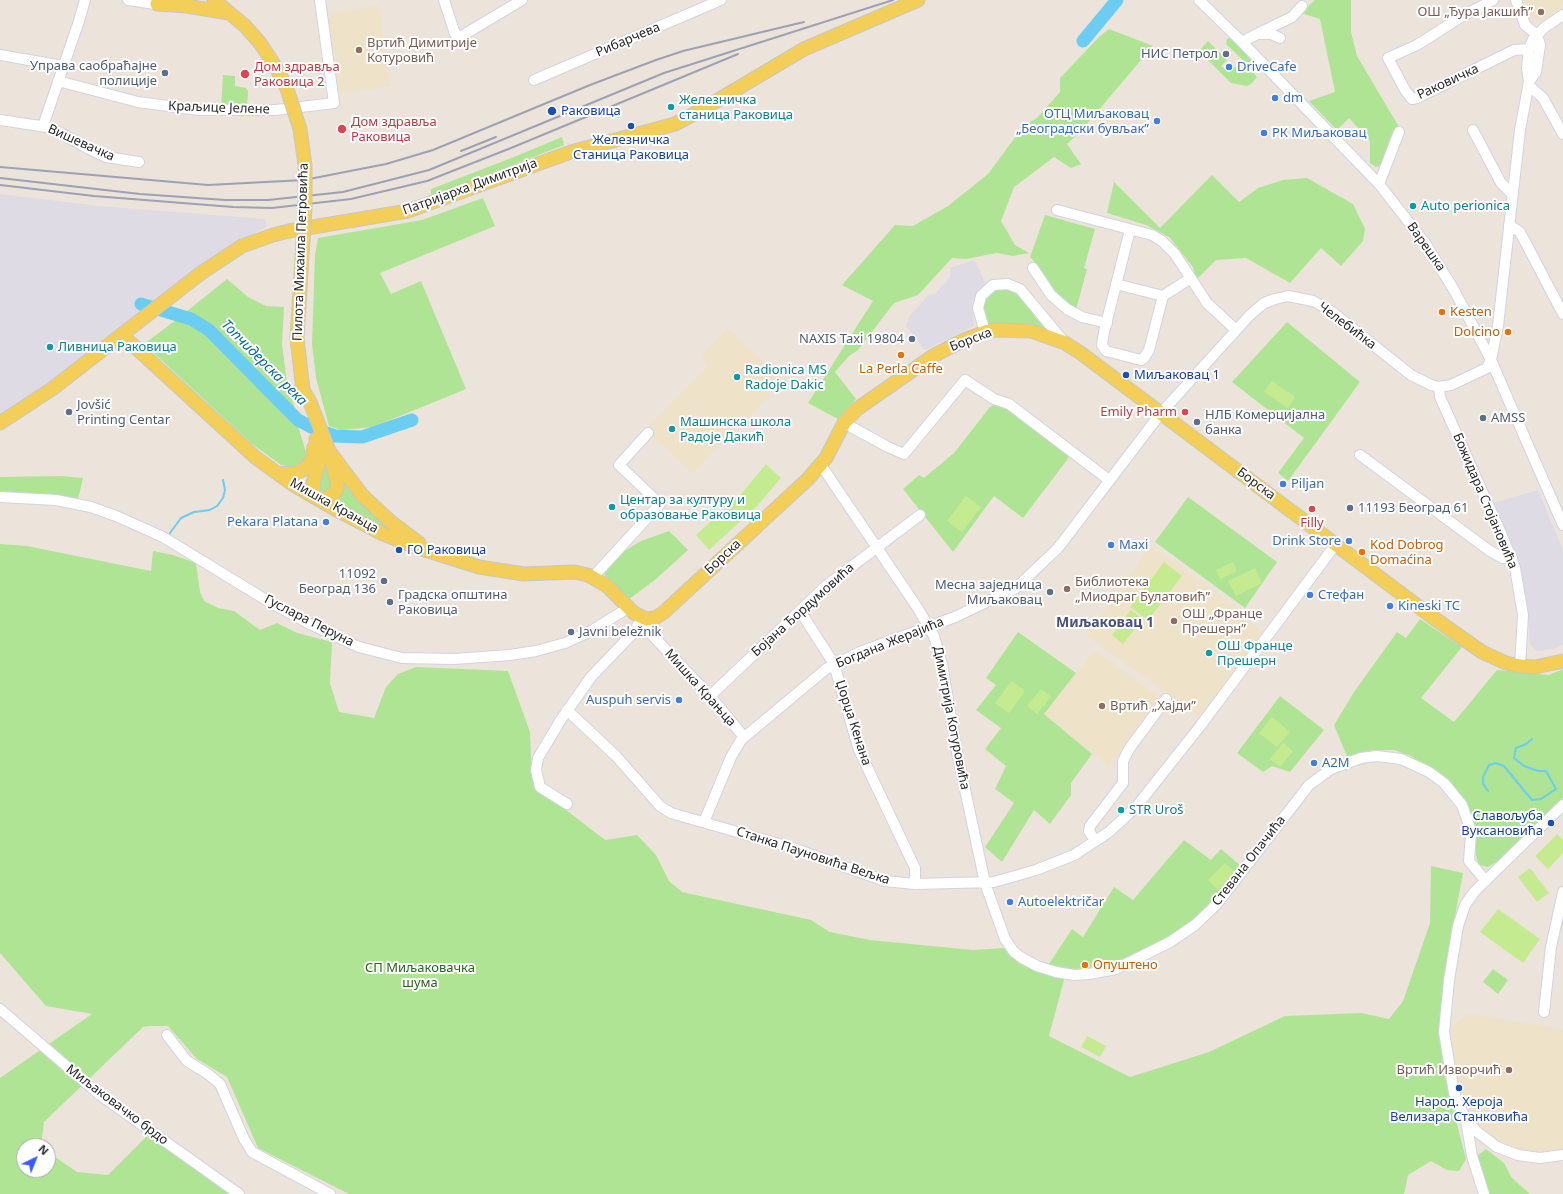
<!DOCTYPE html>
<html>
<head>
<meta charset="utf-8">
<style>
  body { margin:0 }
  #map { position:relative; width:1563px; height:1194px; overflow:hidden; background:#ece4da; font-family:"Noto Sans",sans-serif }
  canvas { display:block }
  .north { position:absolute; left:16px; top:1138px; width:40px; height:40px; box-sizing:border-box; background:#fff; border:1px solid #a9a9a9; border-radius:50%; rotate:43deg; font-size:11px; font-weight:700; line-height:16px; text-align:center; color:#292929 }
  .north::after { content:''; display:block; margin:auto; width:14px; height:18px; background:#365cfd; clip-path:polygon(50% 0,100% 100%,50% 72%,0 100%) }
</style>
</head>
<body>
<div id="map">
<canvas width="1563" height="1194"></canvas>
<div class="north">N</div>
</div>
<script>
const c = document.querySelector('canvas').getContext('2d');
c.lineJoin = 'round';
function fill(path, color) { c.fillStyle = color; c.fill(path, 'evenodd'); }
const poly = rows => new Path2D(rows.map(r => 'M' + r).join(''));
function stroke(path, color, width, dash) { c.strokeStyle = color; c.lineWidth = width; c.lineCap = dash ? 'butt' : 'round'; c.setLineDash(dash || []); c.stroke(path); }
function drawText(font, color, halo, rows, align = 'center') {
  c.font = font + ' "Noto Sans",sans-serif'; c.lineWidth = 4; c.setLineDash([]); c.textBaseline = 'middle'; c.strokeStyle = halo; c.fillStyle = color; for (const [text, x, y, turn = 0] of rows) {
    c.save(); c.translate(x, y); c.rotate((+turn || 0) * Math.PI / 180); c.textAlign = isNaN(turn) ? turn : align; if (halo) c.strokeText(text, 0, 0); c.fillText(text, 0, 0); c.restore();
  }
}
const industrial = poly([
  [0,194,99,206,265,219,266,227,215,256,40,393,0,414],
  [975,260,986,285,977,293,972,302,974,326,925,350,906,326,909,317,928,295,935,294,950,277,950,268],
  [1538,490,1563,550,1563,645,1554,649,1537,651,1530,644,1527,601,1515,551,1493,503]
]);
const education = poly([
  [1522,0,1563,0,1563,7,1545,18,1539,20,1533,19,1525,9],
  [379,6,391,86,338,94,327,13],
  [728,328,783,380,724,446,721,443,692,474,646,429,708,366,700,357],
  [1151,545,1235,606,1268,638,1203,719,1087,636],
  [1095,650,1159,697,1109,767,1044,714],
  [1467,1013,1563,1029,1563,1149,1536,1153,1512,1147,1496,1139,1478,1124,1470,1113,1459,1086,1453,1054,1451,1029]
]);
const green = poly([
  [1315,0,1351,0,1351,32,1357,56,1399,127,1382,165,1376,167,1370,163,1370,141,1349,118,1337,130,1309,101,1335,92,1320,19,1301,13],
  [1109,29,1153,46,1080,132,1067,144,1081,164,1071,168,1054,157,1014,187,1001,221,1015,245,1029,253,1013,256,997,253,966,259,952,258,918,295,894,303,858,350,849,356,835,372,856,399,838,419,808,403,873,301,842,285,895,225,913,226,948,206,988,174,1025,124,1036,119,1060,92,1060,78,1100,36],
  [1231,37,1254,61,1251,65,1248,65,1226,44,1227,39],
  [1208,41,1227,60,1221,66,1228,72,1234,66,1240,71,1253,72,1257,77,1252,83,1247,86,1231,83,1199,51],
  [223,75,235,76,235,86,246,88,248,91,247,110,221,108],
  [562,137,564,145,431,197,431,189,514,157],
  [1212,175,1239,202,1258,188,1283,180,1307,178,1353,204,1365,229,1363,241,1341,266,1321,248,1290,283,1246,258,1216,260,1196,280,1193,267,1169,237,1146,225,1107,213,1114,182,1160,228],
  [483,198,495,226,380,273,391,294,421,281,466,389,373,427,341,430,329,426,316,378,312,344,315,255,318,238,422,220],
  [1045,215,1095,229,1084,268,1087,269,1076,310,1062,301,1048,285,1038,266,1030,257],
  [227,279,248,297,266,306,284,307,282,345,287,382,297,416,218,335,186,312],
  [1000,287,1013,289,1025,301,1035,317,1045,328,1008,323,988,325,983,307,986,297],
  [180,317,208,332,297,423,306,452,304,461,293,467,281,465,252,444,144,344],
  [1287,322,1360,382,1288,481,1278,473,1304,438,1232,382],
  [996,404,1003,404,1070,456,1023,518,994,496,953,552,903,489,919,475,924,478,954,453,990,407],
  [326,454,335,480,327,496,318,493],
  [61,476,83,478,78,499,16,492,0,492,0,477],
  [342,479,396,530,389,530,332,502],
  [1188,497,1277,562,1245,608,1155,542],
  [669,531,688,550,656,579,628,600,606,577,604,573,606,566,616,556,641,541],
  [0,544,27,546,151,571,153,551,173,555,196,563,200,592,204,601,218,608,234,611,260,630,277,623,297,633,332,642,330,683,339,712,374,718,386,687,398,674,416,667,508,671,530,732,532,778,536,789,561,806,605,840,637,835,656,855,669,881,682,892,811,920,830,932,870,940,973,950,1005,948,1021,961,1065,976,1049,1036,1130,1077,1209,1052,1285,1016,1361,1013,1389,1019,1403,1001,1430,923,1431,866,1463,873,1453,927,1442,1009,1442,1050,1444,1073,1466,1159,1459,1171,1447,1170,1431,1161,1408,1175,1404,1194,349,1194,258,1148,227,1077,197,1059,168,1026,150,1026,143,1027,44,1122,41,1146,24,1146,24,1170,48,1170,48,1152,77,1172,108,1175,151,1132,235,1194,0,1194,0,1078,92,1014,46,1006,0,953],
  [1420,619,1462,647,1421,698,1454,722,1497,670,1549,675,1563,669,1563,798,1500,860,1488,867,1479,865,1476,855,1474,820,1465,801,1451,782,1411,756,1394,750,1373,750,1348,759,1334,725,1354,692,1397,632,1406,638],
  [1018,632,1076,673,1044,714,1092,754,1071,783,1071,795,1050,824,1034,810,1002,862,985,847,1014,803,995,789,1006,766,985,749,1001,728,976,710,996,685,986,678],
  [1280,696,1324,730,1290,772,1272,766,1263,772,1237,753],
  [1184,840,1211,860,1221,849,1241,866,1239,871,1201,912,1180,931,1116,962,1074,971,1049,964,1072,929,1083,937,1114,887,1133,900],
  [1493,969,1508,980,1498,994,1483,982],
  [1486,1149,1504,1163,1512,1178,1530,1194,1489,1194,1477,1156]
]);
const pitch = poly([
  [1272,381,1295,397,1288,408,1264,392],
  [766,464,781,478,757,506,709,550,696,535,742,493],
  [966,496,981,507,962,532,947,521],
  [1164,562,1182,576,1148,620,1130,607],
  [1233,562,1237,571,1220,579,1216,570],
  [1255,568,1262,583,1236,596,1228,581],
  [1131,610,1143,619,1123,644,1112,635],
  [1012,681,1025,691,1009,713,995,703],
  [1041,689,1051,697,1037,714,1027,706],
  [1272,717,1290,732,1277,747,1259,733],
  [1283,743,1293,751,1280,767,1270,759],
  [1557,834,1563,840,1563,853,1548,869,1535,856],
  [1225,863,1235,872,1218,890,1208,880],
  [1530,868,1549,893,1537,902,1518,877],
  [1498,909,1540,939,1523,963,1480,932],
  [1087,1036,1106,1046,1100,1057,1081,1047]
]);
const stream = poly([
  [170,533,181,518,194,512,210,510,217,506,223,498,225,490,223,480],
  [1488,791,1483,784,1483,777,1489,765,1496,763,1504,766,1532,800,1541,799,1556,789,1546,771,1538,771,1524,766,1514,758,1516,748,1526,744,1532,739]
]);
const river = poly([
  [1083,41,1117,0],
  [141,304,191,319,209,330,287,409,298,420,315,429,335,436,362,437,412,420]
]);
const minor = poly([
  [128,0,155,4,163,1],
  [444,0,455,34,460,37,522,0],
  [1199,0,1242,42,1379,184,1425,243,1454,290,1491,360,1563,525],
  [1493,0,1461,17,1417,45,1388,58,1405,90,1412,99,1417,98,1514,50,1529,49],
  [1516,0,1525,25,1537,35],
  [1257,34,1292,17,1302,6],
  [1242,42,1257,34,1271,34,1280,38],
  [0,55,63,66],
  [534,80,721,0],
  [58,81,138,102,199,110,276,110,334,103,320,0],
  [1529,82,1536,72,1540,45,1537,35],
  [1528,85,1543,98,1563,134],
  [0,120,47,127,59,132,87,148,106,157,139,162],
  [43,126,79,21,85,0],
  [1473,130,1501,183,1512,194],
  [1379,184,1399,132],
  [1057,210,1152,235,1162,241,1175,254,1207,303,1236,330],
  [1509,225,1520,232,1563,314],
  [1130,230,1104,332,1102,345,1106,351,1141,360,1144,358,1149,350,1163,296,1191,278],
  [1033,268,1051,295,1067,309,1082,317,1107,323],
  [1116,284,1163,296],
  [985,332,978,308,981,296,993,285,1008,284,1020,289,1065,343],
  [1439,387,1440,397,1500,531,1515,568,1523,615,1520,666],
  [844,423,888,447,904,454,965,380,994,399,1009,404,1109,480],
  [1360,455,1490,551,1503,558,1512,558],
  [821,465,917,607,934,636,942,664,957,752,985,883,1005,939,1014,952,1022,958,1037,966,1056,972,1074,975,1089,974,1116,969,1170,942,1195,925,1216,905,1309,785,1331,769,1361,758,1377,756,1401,759,1429,772,1444,783,1462,805,1469,825,1471,833,1469,861,1486,881],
  [0,497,56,500,91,507,116,516,163,537,271,603,312,625,359,647,402,658,454,659,510,655,536,651,565,643,591,631,628,608],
  [593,577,660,504,619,465,648,433],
  [800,611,834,664,859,750,915,868,915,884],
  [646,619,648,628,651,634,710,696,744,737],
  [710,696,827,585,920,515],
  [567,710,616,756,660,806,671,813,793,848,885,881,915,884,994,882,1036,870,1074,855,1109,832,1136,807,1201,725,1336,544],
  [567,804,540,787,536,770,538,758,560,721,591,677,633,633,642,618],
  [1563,805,1475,891,1465,905,1458,926,1449,980,1444,1032,1454,1093,1465,1118,1476,1131,1497,1147,1518,1155,1540,1158,1563,1155],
  [704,822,731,757,741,740,826,669,860,652,955,617,1016,588,1058,548,1161,413,1250,315,1264,303,1275,299,1288,296,1313,301,1331,311,1411,375,1431,385,1439,387,1451,385,1487,368,1491,360,1498,326,1520,130,1529,82,1527,68,1529,49,1533,39,1545,27,1563,15],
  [1095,841,1089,831,1090,826,1123,783,1123,761,1129,749,1166,699],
  [0,1009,100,1095,239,1194],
  [1544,1012,1551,947,1563,892],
  [167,1035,187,1061,208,1074,220,1084,244,1139,252,1152,330,1194],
  [1466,1120,1472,1156,1484,1194]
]);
const major = poly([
  [214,0,245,26,260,43,277,69,287,89],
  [157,4,187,6,229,13],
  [122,335,255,457,292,484,335,509,383,534,416,547,479,567,524,574,574,572,588,575,607,586,634,613,646,619,655,618,663,613,808,479,826,458,844,423,857,409,933,356,964,340,985,332,996,330,1031,331,1065,343,1082,354,1431,616,1482,652,1506,663,1520,666,1535,667,1563,661],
  [303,390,310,402,329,451,337,482,337,489,334,494,321,501],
  [0,423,52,389,201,273,242,246,273,235,289,231,408,211,571,152,675,124,698,112,804,49,918,0],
  [329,451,362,495,391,522,419,543],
  [277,473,294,474,303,470,312,460,314,447],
  [314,497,313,483,321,456,316,439]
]);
const rail = poly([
  [461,151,496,137],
  [0,167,208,185,304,180,386,164,433,150,590,85,656,60,683,51,804,22],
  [0,178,140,194,225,200,268,200,343,192,429,170,664,73,893,0],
  [0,185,94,196,233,207,272,208,351,199,427,181,511,148,738,54]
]);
const majorBridge = poly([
  [287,89,300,129,305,165,305,208,297,338,303,390]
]);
const markers = [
  [1541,12,4,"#8d6e63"],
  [359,50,4,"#8d6e63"],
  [1226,54,4,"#5c6f8a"],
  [1229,67,4,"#3f7fe0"],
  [165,73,4,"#5c6f8a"],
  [245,74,5,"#e0444e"],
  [1275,98,4,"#3f7fe0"],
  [671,107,4,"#0f9aa8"],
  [552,111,5,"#1a4fb4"],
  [1157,121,4,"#3f7fe0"],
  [631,126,4,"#1a4fb4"],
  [342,129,5,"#e0444e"],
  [1264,133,4,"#3f7fe0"],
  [1413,206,4,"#0f9aa8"],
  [1442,312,4,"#e8710a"],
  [1508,332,4,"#e8710a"],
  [912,339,4,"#5c6f8a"],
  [50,347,4,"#0f9aa8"],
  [901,355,4,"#e8710a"],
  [1126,375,4,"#1a4fb4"],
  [737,377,4,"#0f9aa8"],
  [69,412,4,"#5c6f8a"],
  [1185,412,4,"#e0444e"],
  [1483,418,4,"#5c6f8a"],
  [1197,422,4,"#5c6f8a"],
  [672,429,4,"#0f9aa8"],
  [1283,484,4,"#3f7fe0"],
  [612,507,4,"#0f9aa8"],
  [1350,508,4,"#5c6f8a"],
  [1312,509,4,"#e0444e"],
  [326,522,4,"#3f7fe0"],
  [1349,541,4,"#3f7fe0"],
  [1111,545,4,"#3f7fe0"],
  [399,550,4,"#1a4fb4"],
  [1362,552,4,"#e8710a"],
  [384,581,4,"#5c6f8a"],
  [1067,589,4,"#8d6e63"],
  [1050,592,4,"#5c6f8a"],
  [1310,595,4,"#3f7fe0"],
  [390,602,4,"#5c6f8a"],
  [1390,606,4,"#3f7fe0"],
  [1174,621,4,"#8d6e63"],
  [571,632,4,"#5c6f8a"],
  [1209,653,4,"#0f9aa8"],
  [679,700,4,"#3f7fe0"],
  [1102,706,4,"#8d6e63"],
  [1314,763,4,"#3f7fe0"],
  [1121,810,4,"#0f9aa8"],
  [1551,823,4,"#1a4fb4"],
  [1010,902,4,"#3f7fe0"],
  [1085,965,4,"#e8710a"],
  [1509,1070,4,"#8d6e63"],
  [1459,1088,4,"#1a4fb4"]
];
const educationNames = [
  ["ОШ „Ђура Јакшић”",1533,12,"right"],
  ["Вртић Димитрије",367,43],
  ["Котуровић",367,58],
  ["Библиотека",1075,582],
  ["„Миодраг Булатовић”",1075,597],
  ["ОШ „Франце",1182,614],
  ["Прешерн”",1182,629],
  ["Вртић „Хајди”",1110,706],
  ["Вртић Изворчић",1501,1070,"right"]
];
const streetNames = [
  ["Рибарчева",628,40,-23],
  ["Раковичка",1448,82,-25],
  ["Краљице Јелене",219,108,2],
  ["Вишевачка",81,143,24],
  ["Патријарха Димитрија",470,187,-20],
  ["Варешка",1426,247,55],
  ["Пилота Михаила Петровића",301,252,-88],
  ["Челебићка",1347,326,37],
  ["Борска",971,340,-21],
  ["Борска",1256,484,37],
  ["Божидара Стојановића",1485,501,67],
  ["Мишка Крањца",334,506,29],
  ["Борска",723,557,-43],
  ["Бојана Ђордумовића",803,610,-42],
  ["Гуслара Перуна",309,621,27],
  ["Богдана Жерајића",890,643,-22],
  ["Мишка Крањца",700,688,48],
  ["Димитрија Котуровића",951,718,79],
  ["Џорџа Кенана",853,723,72],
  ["Станка Пауновића Вељка",813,856,18],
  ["Стевана Опачића",1249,861,-52],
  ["Миљаковачко брдо",117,1105,37]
];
const serviceNames = [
  ["НИС Петрол",1218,54,"right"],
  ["Управа саобраћајне",157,66,"right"],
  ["полиције",157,81,"right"],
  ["NAXIS Taxi 19804",904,339,"right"],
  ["Jovšić",77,405],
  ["Printing Centar",77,420],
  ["НЛБ Комерцијална",1205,415],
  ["банка",1205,430],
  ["AMSS",1491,418],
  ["11193 Београд 61",1358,508],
  ["11092",376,574,"right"],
  ["Београд 136",376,589,"right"],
  ["Месна заједница",1042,585,"right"],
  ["Миљаковац",1042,600,"right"],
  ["Градска општина",398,595],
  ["Раковица",398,610],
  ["Javni beležnik",579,632]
];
const healthNames = [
  ["Дом здравља",254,67],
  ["Раковица 2",254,82],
  ["Дом здравља",351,122],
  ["Раковица",351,137],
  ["Emily Pharm",1177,412,"right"],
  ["Filly",1312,523,"center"]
];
const shopNames = [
  ["DriveCafe",1237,67],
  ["dm",1283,98],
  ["ОТЦ Миљаковац",1149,114,"right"],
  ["„Београдски бувљак”",1149,129,"right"],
  ["РК Миљаковац",1272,133],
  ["Piljan",1291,484],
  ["Pekara Platana",318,522,"right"],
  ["Drink Store",1341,541,"right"],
  ["Maxi",1119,545],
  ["Стефан",1318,595],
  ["Kineski TC",1398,606],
  ["Auspuh servis",671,700,"right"],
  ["A2M",1322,763],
  ["Autoelektričar",1018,902]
];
const cultureNames = [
  ["Железничка",679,100],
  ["станица Раковица",679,115],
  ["Auto perionica",1421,206],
  ["Ливница Раковица",58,347],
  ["Radionica MS",745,370],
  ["Radoje Dakic",745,385],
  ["Машинска школа",680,422],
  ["Радоје Дакић",680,437],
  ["Центар за културу и",620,500],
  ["образовање Раковица",620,515],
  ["ОШ Франце",1217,646],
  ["Прешерн",1217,661],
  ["STR Uroš",1129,810]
];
const transitNames = [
  ["Раковица",561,111],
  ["Железничка",631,140,"center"],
  ["Станица Раковица",631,155,"center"],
  ["Миљаковац 1",1134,375],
  ["ГО Раковица",407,550],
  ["Славољуба",1543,816,"right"],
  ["Вуксановића",1543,831,"right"],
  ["Народ. Хероја",1459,1102,"center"],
  ["Велизара Станковића",1459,1117,"center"]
];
const foodNames = [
  ["Kesten",1450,312],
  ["Dolcino",1500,332,"right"],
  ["La Perla Caffe",901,369,"center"],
  ["Kod Dobrog",1370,545],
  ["Domaćina",1370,560],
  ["Опуштено",1093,965]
];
const parkNames = [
  ["СП Миљаковачка",420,968],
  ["шума",420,983]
];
const waterNames = [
  ["Топчидерска река",264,363,45]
];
const neighbourhoodNames = [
  ["Миљаковац 1",1105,623]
];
fill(industrial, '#dedbe4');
fill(education, '#eee2c9');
fill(green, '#b0e495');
fill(pitch, '#c5eb91');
stroke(stream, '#6bcdf1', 2);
stroke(river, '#6bcdf1', 13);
stroke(minor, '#d0d3e3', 12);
stroke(major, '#c7c7c7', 15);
stroke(minor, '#fff', 10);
stroke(major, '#f3ce58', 13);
stroke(rail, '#9da1b4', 2);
stroke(majorBridge, '#c7c7c7', 15, []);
stroke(majorBridge, '#f3ce58', 13);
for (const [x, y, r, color] of markers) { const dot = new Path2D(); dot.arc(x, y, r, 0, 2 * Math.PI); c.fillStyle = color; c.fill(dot); stroke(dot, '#fff', 1.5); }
drawText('13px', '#785e54', '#fff', educationNames, 'left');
drawText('13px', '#292929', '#fff', streetNames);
drawText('13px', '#4e5e75', '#fff', serviceNames, 'left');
drawText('13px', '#be3a42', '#fff', healthNames, 'left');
drawText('13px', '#366cbe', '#fff', shopNames, 'left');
drawText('13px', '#0d838f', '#fff', cultureNames, 'left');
drawText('13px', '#164399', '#fff', transitNames, 'left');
drawText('13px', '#c56008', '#fff', foodNames, 'left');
drawText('13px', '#296718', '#fff', parkNames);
drawText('italic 14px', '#0b6a9c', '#fff', waterNames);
drawText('bold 14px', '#49527a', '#fff', neighbourhoodNames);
</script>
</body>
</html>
